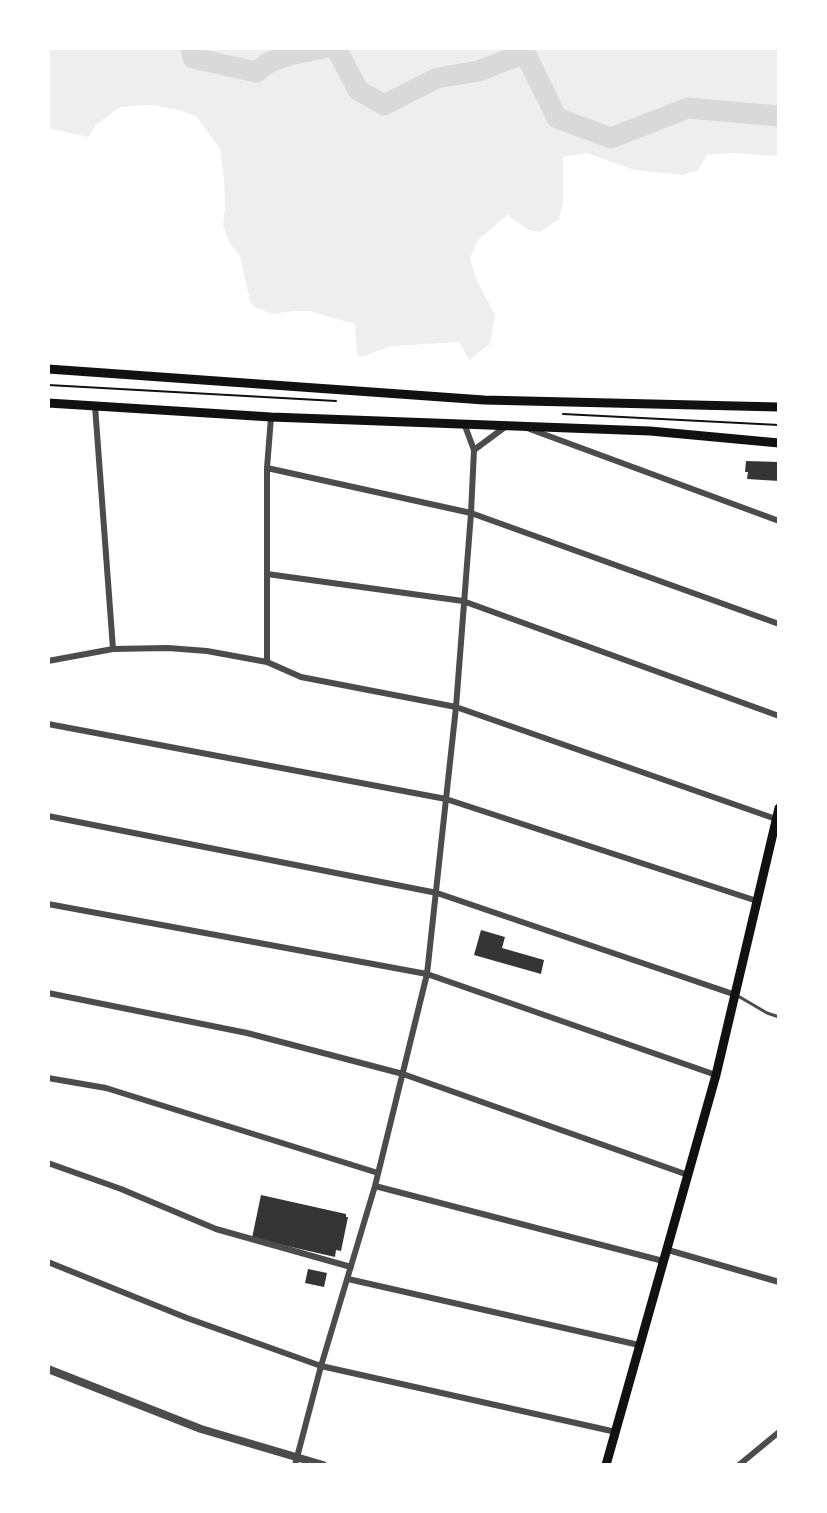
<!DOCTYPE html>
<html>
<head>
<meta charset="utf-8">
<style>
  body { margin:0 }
  #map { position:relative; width:827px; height:1513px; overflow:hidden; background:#fff; font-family:Poppins,sans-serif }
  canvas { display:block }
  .frame { position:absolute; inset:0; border:50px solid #fff; pointer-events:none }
</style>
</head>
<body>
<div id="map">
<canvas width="827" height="1513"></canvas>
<div class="frame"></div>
</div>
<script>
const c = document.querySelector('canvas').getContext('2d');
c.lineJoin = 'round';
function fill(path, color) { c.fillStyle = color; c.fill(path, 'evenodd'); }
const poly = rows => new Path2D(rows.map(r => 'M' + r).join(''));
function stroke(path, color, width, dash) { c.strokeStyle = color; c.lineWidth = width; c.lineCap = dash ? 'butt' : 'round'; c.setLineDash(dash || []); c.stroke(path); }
const green = poly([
  [48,48,779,48,779,156,729,153,707,155,698,170,684,175,635,170,586,153,563,157,563,202,559,219,540,232,529,230,507,215,477,241,470,259,477,281,495,315,490,344,469,360,459,342,392,346,361,357,357,355,355,324,310,311,294,311,272,314,255,307,250,301,240,256,230,244,223,226,225,208,224,179,220,149,197,117,179,110,152,105,120,107,97,124,88,137,48,128]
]);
const river = poly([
  [191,48,193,58,256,72,268,63,289,55,324,48],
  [336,48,358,90,384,105,437,78,479,71,525,53,557,118,611,138,688,108,779,116]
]);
const building = poly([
  [746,461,779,462,779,481,747,479,748,472,745,472],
  [481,930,505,937,502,948,544,960,541,974,474,955],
  [261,1195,346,1214,346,1217,348,1217,341,1251,336,1250,335,1257,252,1238],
  [308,1269,327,1273,324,1287,305,1283]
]);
const path = poly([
  [48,385,336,401],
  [563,414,779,425]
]);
const service = poly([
  [738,996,767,1013,779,1017]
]);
const minor = poly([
  [95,406,113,649],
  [527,428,779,521],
  [474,450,505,427],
  [267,468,471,513,779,624],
  [267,574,463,601,779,716],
  [48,661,113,649,168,648,207,651,267,662,301,677,456,707,776,819],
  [267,662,267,468,271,417],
  [48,724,446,799,757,901],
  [48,816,437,893,736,995],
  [48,904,427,974,716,1075],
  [48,993,247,1033,403,1074,688,1175],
  [48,1078,106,1088,378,1173],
  [48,1163,121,1189,216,1229,351,1267],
  [375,1186,663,1261],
  [668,1250,779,1282],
  [48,1262,187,1318,321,1366,616,1432],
  [348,1279,639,1345],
  [295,1465,321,1366,375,1186,427,974,456,707,471,513,474,450,465,426],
  [739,1465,779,1432]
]);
const tertiary = poly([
  [48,1369,201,1429,323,1465]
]);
const secondary = poly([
  [48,369,484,400,779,407],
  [48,403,271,417,650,431,779,443],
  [606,1465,716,1075,779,808]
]);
fill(green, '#eee');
stroke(river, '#d9d9d9', 21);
fill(building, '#353535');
stroke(path, '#111', 2);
stroke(service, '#4c4c4c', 3);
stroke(minor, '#4c4c4c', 6);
stroke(tertiary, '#4c4c4c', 8);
stroke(secondary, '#111', 9);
</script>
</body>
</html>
